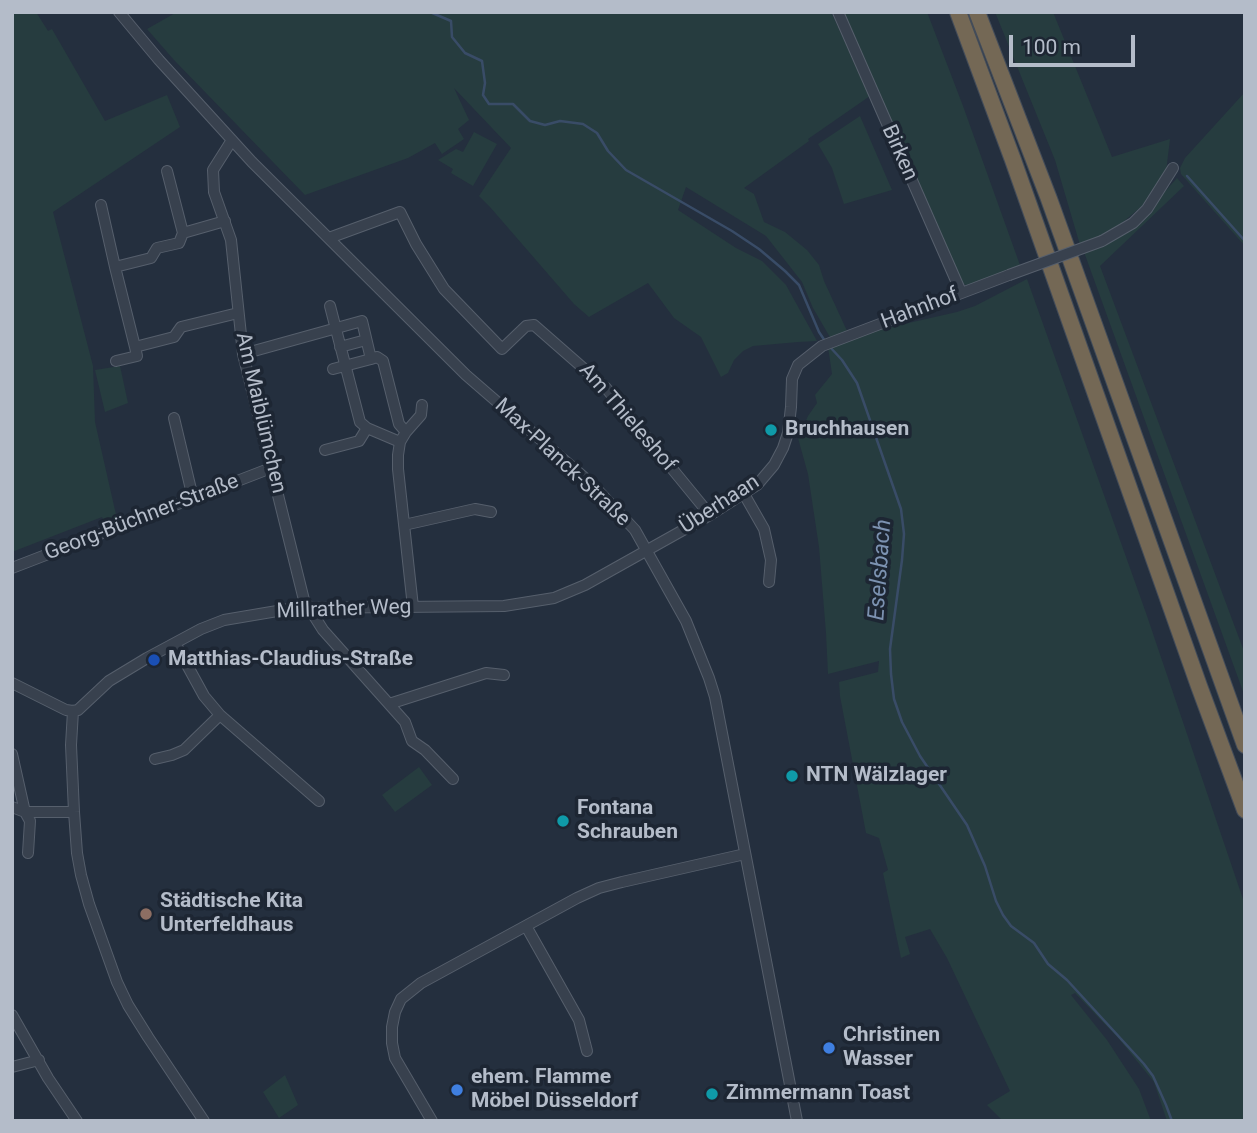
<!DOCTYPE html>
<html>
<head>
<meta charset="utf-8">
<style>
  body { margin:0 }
  #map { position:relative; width:1257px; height:1133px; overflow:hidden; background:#242f3e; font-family:Roboto,sans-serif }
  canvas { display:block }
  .frame { position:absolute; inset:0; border:14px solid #b4bcc9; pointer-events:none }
  .scale { position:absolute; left:1009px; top:35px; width:126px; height:32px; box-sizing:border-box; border:4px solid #b4bcc9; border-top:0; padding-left:9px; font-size:21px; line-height:24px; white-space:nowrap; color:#b4bcc9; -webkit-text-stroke:5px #1d2633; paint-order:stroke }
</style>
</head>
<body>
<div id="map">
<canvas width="1257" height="1133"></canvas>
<div class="frame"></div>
<div class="scale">100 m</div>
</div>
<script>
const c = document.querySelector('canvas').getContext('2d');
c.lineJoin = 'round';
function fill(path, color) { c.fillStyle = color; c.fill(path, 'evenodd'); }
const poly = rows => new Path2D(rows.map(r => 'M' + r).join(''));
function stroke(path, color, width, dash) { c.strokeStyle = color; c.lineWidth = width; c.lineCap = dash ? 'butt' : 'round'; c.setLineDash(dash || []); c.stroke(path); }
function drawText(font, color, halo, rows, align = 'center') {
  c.font = font + ' Roboto,sans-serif'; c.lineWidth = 7; c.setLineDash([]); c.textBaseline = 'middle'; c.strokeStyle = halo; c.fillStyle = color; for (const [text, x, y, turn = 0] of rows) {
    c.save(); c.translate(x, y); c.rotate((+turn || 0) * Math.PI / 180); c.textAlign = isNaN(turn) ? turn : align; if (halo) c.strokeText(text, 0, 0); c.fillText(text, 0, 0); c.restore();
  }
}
const green = poly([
  [12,12,36,12,48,31,52,29,105,121,167,95,180,127,53,212,93,366,95,422,117,519,105,523,102,517,12,552],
  [177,12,831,12,870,96,808,139,809,141,744,188,754,194,764,222,785,232,807,250,819,265,824,281,848,333,831,339,813,308,802,282,766,236,686,187,678,210,736,248,762,261,786,285,817,341,798,342,753,346,743,351,734,360,728,373,721,377,701,337,674,318,648,283,589,317,574,304,490,207,479,196,511,148,454,88,469,120,458,129,464,139,442,154,435,143,408,158,305,195,174,60,147,29],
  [841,12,927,12,963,106,1021,268,968,286,960,282],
  [995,12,1053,12,1112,157,1170,139,1166,172,1142,206,1109,234,1080,245,1055,160],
  [1245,92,1245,246,1181,174,1180,168,1185,158],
  [860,116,892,190,844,204,832,168,818,144],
  [474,132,497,144,473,186,451,173,453,169,438,160,456,149,463,152],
  [1177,178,1184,186,1100,266,1245,654,1245,697,1084,252,1129,232],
  [1027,279,1146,613,1245,905,1245,1115,1243,1121,1167,1121,1154,1082,1119,1039,1075,993,1071,995,1107,1040,1139,1089,1151,1121,1003,1121,987,1105,1010,1091,947,958,930,929,905,937,910,954,901,958,883,873,888,870,879,838,866,833,840,696,839,682,878,672,879,661,828,674,826,633,819,547,808,474,798,438,808,416,817,403,815,395,832,374,828,347,882,329,957,312,975,306],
  [120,366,128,403,105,412,95,370],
  [419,767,432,785,395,812,382,795],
  [285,1075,298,1105,279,1118,263,1092]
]);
const stream = poly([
  [430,12,451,21,452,37,465,53,482,61,485,83,483,95,489,104,513,104,530,121,545,125,560,121,583,124,597,133,608,151,626,170,732,231,759,249,785,271,799,285,819,332,825,341],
  [1187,176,1245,241],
  [829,346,842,360,857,383,901,509,904,534,902,560,890,649,891,674,894,699,902,722,920,756,967,825,985,866,996,901,1003,915,1011,926,1034,943,1048,964,1067,980,1144,1064,1153,1076,1166,1105,1172,1121]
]);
const minor = poly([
  [119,12,159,60,252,162,466,375,593,485,635,530,686,621,709,678,715,697,797,1121],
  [838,12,961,292],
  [232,140,213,170,214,192,231,240,243,354,304,600,323,630,405,722,412,741,425,750,453,779],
  [167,171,183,233],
  [101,205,115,267],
  [225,221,183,233,179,243,157,248,151,258,115,267,135,347,174,337,181,327,238,313],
  [329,238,400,212,416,244,444,289,502,349,526,326,534,325,606,388,710,515],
  [1102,241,1133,223,1147,209,1173,168],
  [330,306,360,422,367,428,400,442],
  [340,347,366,340],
  [243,354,362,321,371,359,333,369],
  [371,359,377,357,383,361,399,424,406,432],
  [116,361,137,356,135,347],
  [174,418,193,498],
  [325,450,359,441,367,428],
  [744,494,764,529,771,560,769,582],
  [404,525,475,509,491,512],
  [12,568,271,468],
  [413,607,398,469,398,455,400,442,406,432,421,415,422,405],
  [175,643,204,696,220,715,319,801],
  [12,683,66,710,73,711],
  [389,704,486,673,504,675],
  [73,711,78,710,109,681,147,658,201,629,224,620,295,608,504,606,554,598,585,585,710,515,757,485,774,465,783,448,788,433,791,407,792,379,798,365,822,346,1009,275],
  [73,711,71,745,74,812,77,853,81,875,89,904,117,982,128,1005,148,1037,204,1121],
  [12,754,25,812,30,821,28,853],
  [155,759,172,755,184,750,220,715],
  [12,807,25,812,74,812],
  [526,926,579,1020,587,1051],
  [12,1015,48,1078,77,1121],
  [12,1067,39,1060],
  [432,1121,395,1058,392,1043,392,1027,395,1012,401,999,421,983,577,898,599,888,622,882,745,854]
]);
const highway = poly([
  [958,12,1013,160,1199,686,1245,810],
  [977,12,1049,199,1245,745]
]);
const minorBridge = poly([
  [1009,275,1102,241]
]);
const markers = [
  [771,430,7,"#0f9aa8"],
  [154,660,7,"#1a4fb4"],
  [792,776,7,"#0f9aa8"],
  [563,821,7,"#0f9aa8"],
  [146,914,7,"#8d6e63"],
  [829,1048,7,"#3f7fe0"],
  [457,1090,7,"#3f7fe0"],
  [712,1094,7,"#0f9aa8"]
];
const streetNames = [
  ["Birken",899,153,66],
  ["Hahnhof",920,309,-21],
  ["Am Maiblümchen",260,413,77],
  ["Am Thieleshof",627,418,49],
  ["Max-Planck-Straße",562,463,43],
  ["Überhaan",720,505,-33],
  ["Georg-Büchner-Straße",142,518,-21],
  ["Millrather Weg",344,610,-2]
];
const poiNames = [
  ["Bruchhausen",785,430],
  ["Matthias-Claudius-Straße",168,660],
  ["NTN Wälzlager",806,776],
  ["Fontana",577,809],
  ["Schrauben",577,833],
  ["Städtische Kita",160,902],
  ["Unterfeldhaus",160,926],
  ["Christinen",843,1036],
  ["Wasser",843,1060],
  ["ehem. Flamme",471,1078],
  ["Möbel Düsseldorf",471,1102],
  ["Zimmermann Toast",726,1094]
];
const waterNames = [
  ["Eselsbach",881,570,-86]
];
fill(green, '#263c3f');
stroke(stream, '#394c67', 2.5);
stroke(minor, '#565f6c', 12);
stroke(highway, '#434c59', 18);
stroke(minor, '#38414e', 10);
stroke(highway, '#746855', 16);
stroke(minorBridge, '#565f6c', 12, []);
stroke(minorBridge, '#38414e', 10);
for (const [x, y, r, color] of markers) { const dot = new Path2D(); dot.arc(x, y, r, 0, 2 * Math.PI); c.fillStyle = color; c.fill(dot); stroke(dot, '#1d2633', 2.5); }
drawText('21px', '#b4bcc9', '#1d2633', streetNames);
drawText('bold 21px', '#b4bcc9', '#1d2633', poiNames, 'left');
drawText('italic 23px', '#7c92b1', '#1d2633', waterNames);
</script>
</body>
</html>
